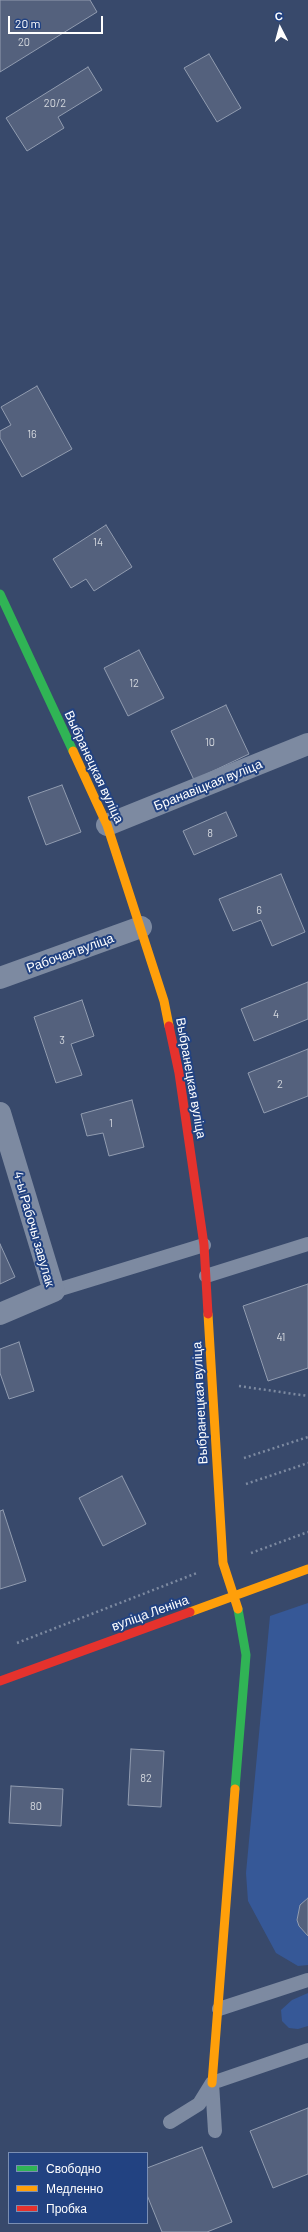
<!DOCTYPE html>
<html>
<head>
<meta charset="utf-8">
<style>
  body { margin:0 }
  #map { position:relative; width:308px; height:2232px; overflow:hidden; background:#38496b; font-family:Barlow,sans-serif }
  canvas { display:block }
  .legend { position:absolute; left:8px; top:2152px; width:140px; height:72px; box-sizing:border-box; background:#224281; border:1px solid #7a8eb3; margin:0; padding:5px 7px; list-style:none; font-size:12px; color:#fff }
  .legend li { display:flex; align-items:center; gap:8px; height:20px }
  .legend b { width:20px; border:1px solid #7a8eb3 }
  .north { position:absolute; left:260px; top:8px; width:40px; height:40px; -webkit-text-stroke:3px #224281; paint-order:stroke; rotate:354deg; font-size:11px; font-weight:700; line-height:16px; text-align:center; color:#fff }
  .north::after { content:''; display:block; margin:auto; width:14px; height:18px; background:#fff; clip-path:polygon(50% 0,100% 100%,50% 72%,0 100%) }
  .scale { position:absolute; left:8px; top:16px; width:95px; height:18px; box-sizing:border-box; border:2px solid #fff; border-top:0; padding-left:5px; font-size:12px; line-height:14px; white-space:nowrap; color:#fff; -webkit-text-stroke:3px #224281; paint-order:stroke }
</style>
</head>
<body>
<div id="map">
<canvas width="308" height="2232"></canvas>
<ul class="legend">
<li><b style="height:5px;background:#30b455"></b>Свободно</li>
<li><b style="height:5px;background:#ff9f0a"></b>Медленно</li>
<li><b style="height:5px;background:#e5322d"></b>Пробка</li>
</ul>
<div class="north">С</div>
<div class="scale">20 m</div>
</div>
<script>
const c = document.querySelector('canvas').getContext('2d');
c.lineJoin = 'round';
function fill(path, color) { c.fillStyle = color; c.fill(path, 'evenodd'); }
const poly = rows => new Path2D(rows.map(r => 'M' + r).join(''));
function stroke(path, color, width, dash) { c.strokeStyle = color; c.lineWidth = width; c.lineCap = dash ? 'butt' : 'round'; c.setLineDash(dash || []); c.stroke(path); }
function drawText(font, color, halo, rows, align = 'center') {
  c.font = font + ' Barlow,sans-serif'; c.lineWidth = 4; c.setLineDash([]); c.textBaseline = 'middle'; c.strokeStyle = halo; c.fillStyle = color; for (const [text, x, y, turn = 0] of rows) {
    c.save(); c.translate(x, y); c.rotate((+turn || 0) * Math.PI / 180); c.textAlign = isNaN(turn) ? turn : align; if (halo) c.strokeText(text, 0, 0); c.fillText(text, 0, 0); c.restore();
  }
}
const green = poly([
  [308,1603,308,1965,298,1966,276,1953,248,1901,246,1873,270,1616],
  [308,1993,308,2026,298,2029,289,2028,282,2021,281,2010,292,2000]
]);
const building = poly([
  [0,0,90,0,97,12,0,72,0,0],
  [209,54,241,108,217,122,184,68,209,54],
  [88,67,102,90,58,117,64,128,27,151,6,118,88,67],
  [37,386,72,449,22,477,0,438,0,431,11,425,1,407,37,386],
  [106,525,132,567,94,591,86,579,71,588,53,559,106,525],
  [139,650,164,698,128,716,104,668,139,650],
  [226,705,249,754,194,780,171,731,226,705],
  [62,785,81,832,46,845,28,797,62,785],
  [226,812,237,836,194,855,183,831,226,812],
  [281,874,305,932,272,946,261,920,233,931,219,899,281,874],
  [308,982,308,1019,254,1041,241,1009,308,982],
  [82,1000,94,1036,71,1044,82,1075,56,1083,34,1017,82,1000],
  [308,1049,308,1096,264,1113,248,1073,308,1049],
  [132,1100,144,1147,109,1156,103,1133,87,1136,81,1114,132,1100],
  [0,1244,15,1277,0,1284,0,1244],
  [308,1284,308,1368,268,1381,243,1306,308,1284],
  [19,1342,34,1391,9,1399,0,1373,0,1349,19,1342],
  [122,1476,146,1524,103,1546,79,1498,122,1476],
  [3,1510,26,1581,0,1589,0,1511,3,1510],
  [131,1749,164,1751,161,1807,128,1805,131,1749],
  [11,1786,63,1789,61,1826,9,1823,11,1786],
  [308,1898,308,1936,299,1926,297,1920,300,1905,308,1898],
  [308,2108,308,2174,273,2188,250,2131,308,2108],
  [202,2147,232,2222,207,2232,162,2232,147,2195,147,2168,202,2147]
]);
const path = poly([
  [239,1386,308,1396],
  [244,1458,308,1437],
  [246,1484,308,1463],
  [251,1553,308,1532],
  [17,1643,197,1573]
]);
const lane = poly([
  [206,1276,308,1244],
  [54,1291,204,1245],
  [219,2009,308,1980],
  [212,2083,215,2131],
  [170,2122,199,2104,212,2083,308,2050]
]);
const street = poly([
  [107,825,308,744],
  [0,978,141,927],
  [0,1113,54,1291,0,1314]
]);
const fast = poly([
  [0,594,73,751],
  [235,1789,246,1655,238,1609]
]);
const slow = poly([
  [73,751,107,825,164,1001,169,1026],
  [208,1314,223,1563,238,1609],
  [190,1612,308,1569],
  [212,2083,235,1789]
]);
const jam = poly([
  [169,1026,179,1073,204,1245,208,1314],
  [0,1681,190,1612]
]);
const numberNames = [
  ["20",24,42],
  ["20/2",55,103],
  ["16",32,434],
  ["14",98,542],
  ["12",134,683],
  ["10",210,742],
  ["8",210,833],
  ["6",259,910],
  ["4",276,1014],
  ["3",62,1040],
  ["2",280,1084],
  ["1",111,1123],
  ["41",281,1337],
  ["82",146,1778],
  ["80",36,1806]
];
const streetNames = [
  ["Выбранецкая вуліца",94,767,65],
  ["Бранавіцкая вуліца",208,785,-22],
  ["Рабочая вуліца",70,953,-20],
  ["Выбранецкая вуліца",191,1078,80],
  ["4-ы Рабочы завулак",34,1229,74],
  ["Выбранецкая вуліца",200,1403,-93],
  ["вуліца Леніна",150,1613,-20]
];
fill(green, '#365897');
fill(building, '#54617d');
stroke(building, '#919cb0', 1);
stroke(path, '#7d8aa1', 2.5, [2, 3]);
stroke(lane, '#7d8aa1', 14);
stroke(street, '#7d8aa1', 22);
stroke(fast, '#30b455', 9);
stroke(slow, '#ff9f0a', 9);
stroke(jam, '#e5322d', 9);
drawText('11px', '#d4d8de', null, numberNames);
drawText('13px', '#fff', '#224281', streetNames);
</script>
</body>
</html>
